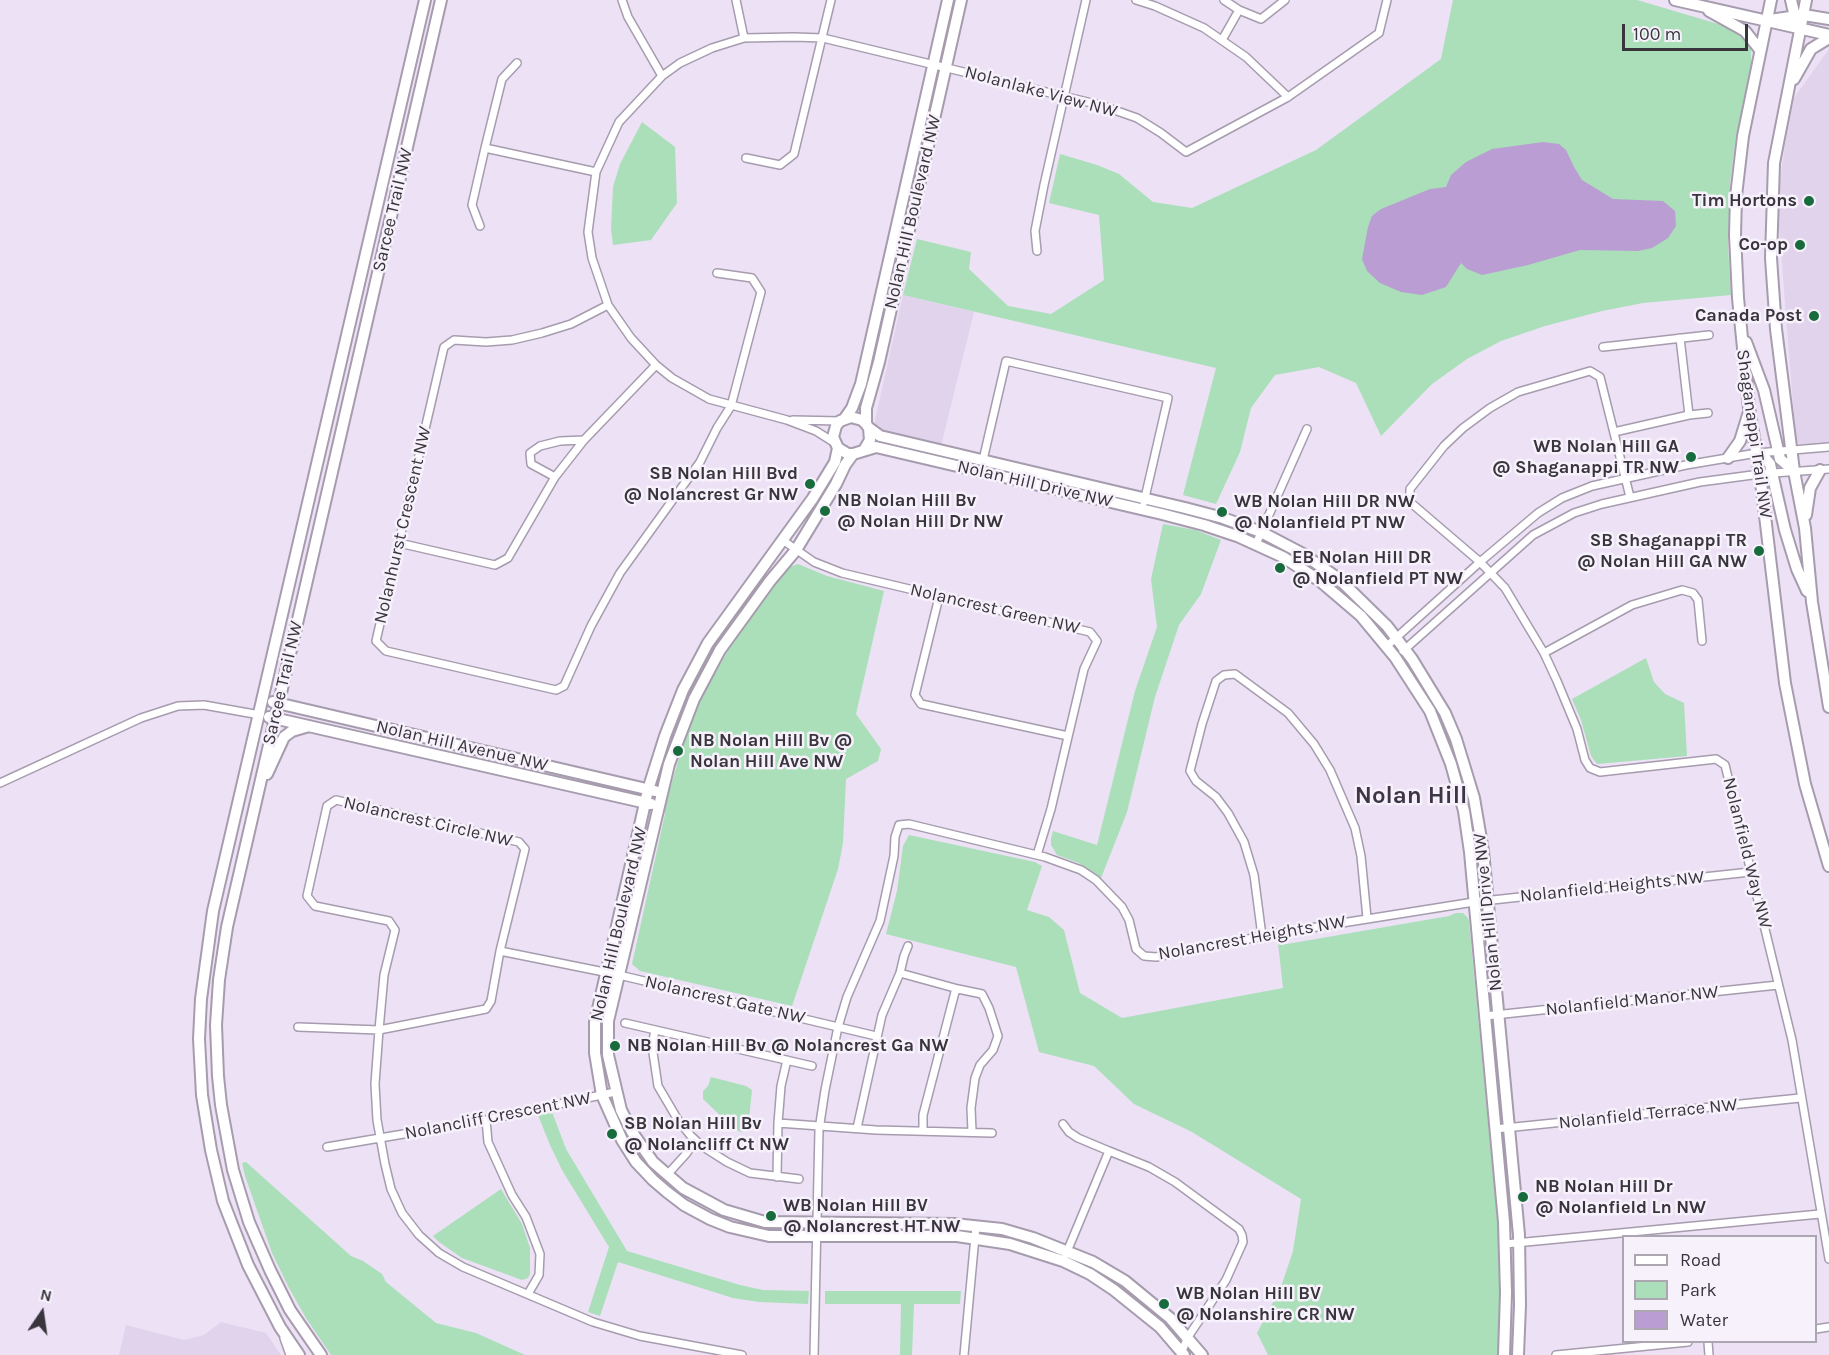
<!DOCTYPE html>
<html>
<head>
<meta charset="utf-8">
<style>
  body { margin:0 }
  #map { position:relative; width:1829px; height:1355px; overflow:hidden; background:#ece1f5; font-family:Karla,sans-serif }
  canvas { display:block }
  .legend { position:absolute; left:1622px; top:1235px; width:195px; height:108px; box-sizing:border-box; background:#f7f1fc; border:2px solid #aba6af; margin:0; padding:8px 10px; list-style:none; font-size:18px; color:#39353c }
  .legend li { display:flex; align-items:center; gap:12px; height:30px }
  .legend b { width:30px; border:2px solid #aba6af }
  .north { position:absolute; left:12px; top:1283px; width:60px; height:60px; -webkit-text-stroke:4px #f7f1fc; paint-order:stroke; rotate:13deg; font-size:16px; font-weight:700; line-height:24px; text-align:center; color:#39353c }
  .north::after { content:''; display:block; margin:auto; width:21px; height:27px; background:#39353c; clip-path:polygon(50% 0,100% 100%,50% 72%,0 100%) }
  .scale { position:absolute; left:1622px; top:24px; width:126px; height:27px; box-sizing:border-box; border:3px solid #39353c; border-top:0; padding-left:8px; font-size:18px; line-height:21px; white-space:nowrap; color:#39353c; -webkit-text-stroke:4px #f7f1fc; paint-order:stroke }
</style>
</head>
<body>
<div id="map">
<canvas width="1829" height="1355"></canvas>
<ul class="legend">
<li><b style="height:8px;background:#fff"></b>Road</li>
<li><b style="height:16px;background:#aadfba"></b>Park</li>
<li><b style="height:16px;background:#ba9dd2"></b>Water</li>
</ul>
<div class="north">N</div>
<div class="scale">100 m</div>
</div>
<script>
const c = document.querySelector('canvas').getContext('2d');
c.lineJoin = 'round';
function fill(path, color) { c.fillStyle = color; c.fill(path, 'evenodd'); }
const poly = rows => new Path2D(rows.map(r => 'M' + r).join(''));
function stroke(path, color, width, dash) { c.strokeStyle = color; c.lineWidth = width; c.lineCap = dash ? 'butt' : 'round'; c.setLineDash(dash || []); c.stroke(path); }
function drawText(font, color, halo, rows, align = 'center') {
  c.font = font + ' Karla,sans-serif'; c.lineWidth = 5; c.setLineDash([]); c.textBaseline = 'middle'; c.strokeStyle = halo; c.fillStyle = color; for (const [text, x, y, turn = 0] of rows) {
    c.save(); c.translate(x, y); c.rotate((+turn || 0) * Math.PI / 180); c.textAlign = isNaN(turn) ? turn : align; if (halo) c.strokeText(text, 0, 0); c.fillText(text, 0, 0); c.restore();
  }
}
const built = poly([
  [1829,49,1829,448,1796,443,1777,201,1791,102],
  [903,295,974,312,941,446,873,429],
  [221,1322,266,1333,281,1355,119,1355,126,1325,184,1340,204,1335]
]);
const green = poly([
  [1453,0,1637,0,1725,26,1739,32,1751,48,1751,66,1736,136,1730,182,1728,245,1731,295,1643,303,1602,311,1545,326,1501,341,1467,359,1432,384,1381,436,1356,383,1319,367,1275,375,1251,408,1240,452,1216,504,1183,495,1216,368,903,295,917,239,971,252,969,269,1008,306,1051,314,1104,280,1099,215,1049,203,1060,154,1097,165,1119,174,1153,202,1192,208,1316,150,1441,59],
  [642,122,675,147,677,203,651,240,613,245,611,229,613,187,620,164],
  [1163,524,1195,530,1221,540,1201,594,1179,625,1155,697,1127,812,1101,878,1079,863,1057,855,1051,845,1051,839,1053,831,1097,845,1135,691,1157,627,1151,579],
  [798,564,827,576,884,591,856,714,881,749,878,761,846,779,843,843,838,869,792,1006,640,971,632,964,665,814,664,809,681,751,702,697,739,631,789,567],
  [1646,658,1654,682,1665,694,1684,703,1687,756,1597,764,1591,756,1581,720,1572,699],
  [909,835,1035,862,1042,866,1027,910,1049,917,1064,930,1080,993,1122,1018,1283,988,1278,943,1287,944,1449,916,1456,913,1463,913,1468,918,1469,922,1499,1237,1500,1292,1498,1355,1268,1355,1257,1333,1281,1287,1293,1251,1301,1199,1192,1132,1134,1104,1094,1066,1039,1052,1016,967,886,934,897,891,903,846],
  [711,1077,746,1086,752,1090,749,1119,743,1132,740,1132,726,1121,703,1099,703,1091,708,1086],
  [552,1112,566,1149,627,1251,740,1285,763,1290,809,1291,808,1304,759,1302,733,1298,618,1262,600,1316,588,1312,609,1247,562,1170,550,1145,538,1115],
  [246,1162,351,1256,363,1261,382,1274,386,1282,436,1323,476,1333,525,1355,331,1355,306,1318,289,1288,272,1253,245,1176,242,1163],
  [501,1189,522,1224,530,1248,530,1274,528,1278,522,1280,462,1258,439,1242,433,1236],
  [825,1291,961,1291,960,1304,914,1304,912,1355,900,1355,901,1304,825,1304]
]);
const water = poly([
  [1543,142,1559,144,1566,150,1574,167,1582,180,1613,199,1663,201,1675,211,1676,226,1668,238,1652,248,1638,251,1580,250,1528,265,1482,275,1467,269,1461,263,1446,287,1422,295,1401,292,1380,283,1367,271,1362,259,1368,227,1372,216,1381,209,1430,189,1446,187,1451,175,1466,162,1492,149]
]);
const street = poly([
  [622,0,628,17,662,76],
  [736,0,744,38],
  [1136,0,1155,6,1204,28,1246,57,1288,97],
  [1239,10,1261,19,1285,0],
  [1222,40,1239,10,1224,0],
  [485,148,596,172],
  [746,158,780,165,794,154,831,0],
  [480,226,472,205,485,148,502,79,517,63],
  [1037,251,1035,231,1044,185,1086,0],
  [608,305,571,324,542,333,512,340,486,342,454,340,444,347,376,641,386,651,556,690,564,686,591,626,620,573,700,462,717,428,731,406,761,292,752,278,717,273],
  [1680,338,1689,415],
  [1603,347,1709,335],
  [793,420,840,421],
  [1614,432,1689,415,1708,413],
  [835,443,816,431,787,420,709,399,672,378,656,365,631,338,608,305,592,258,588,232,596,172,619,122,662,76,680,63,712,48,744,38,794,37,823,38,1100,105,1137,118,1161,133,1186,152,1288,97,1379,33,1387,0],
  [983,460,1006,361,1168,398,1144,502],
  [555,477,531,464,530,453,540,446,560,441,584,440],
  [1630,497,1600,377,1590,371,1518,392,1490,408,1463,428,1444,446,1410,489,1410,502,1480,562,1505,588,1544,653,1557,681,1577,729,1585,760,1590,768,1600,772,1716,759,1725,765,1792,1040,1829,1259],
  [784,541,814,562,842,573,1090,632,1097,641,1084,669,1051,809,1037,855],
  [399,543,495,565,508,558,555,477,584,440,656,365],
  [1256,544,1307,429],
  [939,597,915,695,921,704,1068,736],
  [1387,646,1480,562,1538,513,1562,498,1592,486,1686,465,1757,453,1829,447],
  [1403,651,1533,535,1574,513,1602,504,1700,482,1760,474,1829,469],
  [1544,653,1632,605,1682,590,1693,593,1698,600,1702,641],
  [0,783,141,718,178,706,204,705,260,715],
  [336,800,519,842,525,849,500,951,491,1001,486,1009,379,1030,384,975,395,930,389,921,315,906,307,896,327,806,336,800],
  [1262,936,1254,875,1244,842,1228,813,1216,797,1196,781,1190,771,1202,724,1216,681,1224,675,1235,674,1288,713,1314,744,1330,770,1355,828,1361,856,1367,918],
  [500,951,619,975,876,1036],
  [900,973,958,989],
  [1485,1016,1778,985],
  [625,1023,812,1066],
  [298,1027,379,1030,375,1084,377,1120,385,1164,391,1189,402,1213,419,1235,439,1253,463,1267,593,1322,640,1336,742,1355],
  [655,1030,652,1046,658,1086,678,1120,691,1136,702,1146,727,1162,750,1173,799,1179],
  [486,1120,488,1142,512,1195,526,1217,540,1254,539,1275,528,1294],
  [778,1123,876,1130,992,1133],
  [1063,1124,1069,1132,1078,1138,1109,1151],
  [857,1128,882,1015,900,973,904,956,908,946],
  [1495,1129,1800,1098],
  [923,1131,923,1115,955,992,958,989,982,994,989,1008,998,1036,993,1050,980,1065,975,1078,971,1108,972,1131],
  [327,1147,486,1120,615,1092],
  [667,1175,686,1154,695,1141],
  [777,1177,778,1123,781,1086,787,1060],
  [1505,1244,1820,1214],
  [1066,1254,1109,1151,1149,1167,1175,1182,1239,1229,1242,1235,1243,1242,1226,1280,1188,1337,1181,1353],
  [1816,1329,1829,1327],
  [284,1338,290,1355],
  [1708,1342,1709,1355],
  [814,1355,819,1130,825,1090,838,1027,847,997,880,921,894,856,895,837,899,825,909,824,1045,857,1081,870,1096,880,1122,907,1129,920,1136,949,1144,956,1156,957,1279,933,1474,902,1750,872],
  [964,1355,976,1226],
  [1556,1355,1688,1342]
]);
const secondary = poly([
  [1675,0,1829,35],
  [1771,0,1743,136,1736,196,1735,235,1738,298,1749,408,1760,474,1785,683,1805,784,1829,866],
  [1791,0,1796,21],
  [1806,0,1774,163,1771,258,1776,329,1794,471,1805,528,1812,602,1829,707],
  [1709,11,1745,31,1760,50],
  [1770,20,1804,15,1829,19],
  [1794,79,1811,49,1829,38],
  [1746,342,1764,390,1780,459,1794,471],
  [845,418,852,408,861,384,948,0],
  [866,424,866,408,879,362,961,0],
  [869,428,880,436,1185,508,1223,518,1261,532,1303,554,1339,579,1387,626,1412,659,1445,713,1456,739,1474,798,1483,851,1519,1235,1520,1305,1518,1355],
  [838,448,835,462,813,498,708,643,683,690,665,736,648,790,595,1022,595,1053,602,1095,622,1140,636,1162,653,1180,667,1192,684,1205,710,1219,730,1227,769,1236,957,1236,1010,1244,1063,1261,1090,1274,1114,1290,1160,1327,1184,1355],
  [864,450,870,440,869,428,866,424,862,420,851,417,840,421,836,426,833,437,838,448,848,454,853,454,876,447,1162,514,1204,525,1237,536,1283,557,1320,581,1361,616,1395,657,1430,711,1451,764,1464,811,1470,852,1504,1222,1506,1293,1504,1355],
  [1757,453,1764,457,1770,464,1785,530,1797,569,1807,591],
  [853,454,845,465,836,484,796,550,770,581,720,650,694,699,669,764,608,1021,608,1055,621,1110,632,1132,653,1162,683,1188,724,1210,765,1222,954,1224,1002,1229,1033,1238,1093,1262,1125,1281,1170,1318,1202,1355],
  [1728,458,1740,441,1748,415],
  [1806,515,1810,488,1820,470],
  [273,702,655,791],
  [269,717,651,804],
  [267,774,284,737,292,731,309,726],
  [299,1355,280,1327,248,1265,223,1201,211,1150,202,1095,199,1039,201,999,213,911,425,0],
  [321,1355,290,1310,270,1270,249,1222,233,1170,221,1105,218,1076,216,1025,219,980,227,927,441,0]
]);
const markers = [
  [1809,201,6,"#176b3c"],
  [1800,245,6,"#176b3c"],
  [1814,316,6,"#176b3c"],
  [1691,457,6,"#176b3c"],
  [810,484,6,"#176b3c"],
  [825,511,6,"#176b3c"],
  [1222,512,6,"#176b3c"],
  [1759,551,6,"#176b3c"],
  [1280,568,6,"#176b3c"],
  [678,751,6,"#176b3c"],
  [615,1046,6,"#176b3c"],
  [612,1134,6,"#176b3c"],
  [1523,1197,6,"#176b3c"],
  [771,1216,6,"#176b3c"],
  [1164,1304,6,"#176b3c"]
];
const streetNames = [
  ["Nolanlake View NW",1041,92,15],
  ["Sarcee Trail NW",393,210,-77],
  ["Nolan Hill Boulevard NW",913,212,-77],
  ["Shaganappi Trail NW",1754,434,82],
  ["Nolan Hill Drive NW",1035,484,13],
  ["Nolanhurst Crescent NW",403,525,-77],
  ["Nolancrest Green NW",995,609,13],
  ["Sarcee Trail NW",283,683,-77],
  ["Nolan Hill Avenue NW",462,746,13],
  ["Nolancrest Circle NW",428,822,13],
  ["Nolanfield Way NW",1747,853,76],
  ["Nolanfield Heights NW",1612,887,-6],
  ["Nolan Hill Drive NW",1488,912,-96],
  ["Nolan Hill Boulevard NW",619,924,-77],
  ["Nolancrest Heights NW",1252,938,-10],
  ["Nolancrest Gate NW",725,1000,13],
  ["Nolanfield Manor NW",1632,1001,-6],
  ["Nolanfield Terrace NW",1648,1114,-6],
  ["Nolancliff Crescent NW",498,1116,-11]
];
const poiNames = [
  ["Tim Hortons",1797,201,"right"],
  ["Co-op",1788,245,"right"],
  ["Canada Post",1802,316,"right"],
  ["WB Nolan Hill GA",1679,447,"right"],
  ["@ Shaganappi TR NW",1679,468,"right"],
  ["SB Nolan Hill Bvd",798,474,"right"],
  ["@ Nolancrest Gr NW",798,495,"right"],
  ["NB Nolan Hill Bv",837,501],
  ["@ Nolan Hill Dr NW",837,522],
  ["WB Nolan Hill DR NW",1234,502],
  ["@ Nolanfield PT NW",1234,523],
  ["SB Shaganappi TR",1747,541,"right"],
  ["@ Nolan Hill GA NW",1747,562,"right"],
  ["EB Nolan Hill DR",1292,558],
  ["@ Nolanfield PT NW",1292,579],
  ["NB Nolan Hill Bv @",690,741],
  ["Nolan Hill Ave NW",690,762],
  ["NB Nolan Hill Bv @ Nolancrest Ga NW",627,1046],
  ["SB Nolan Hill Bv",624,1124],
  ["@ Nolancliff Ct NW",624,1145],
  ["NB Nolan Hill Dr",1535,1187],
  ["@ Nolanfield Ln NW",1535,1208],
  ["WB Nolan Hill BV",783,1206],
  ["@ Nolancrest HT NW",783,1227],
  ["WB Nolan Hill BV",1176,1294],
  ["@ Nolanshire CR NW",1176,1315]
];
const districtNames = [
  ["Nolan Hill",1411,796]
];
fill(built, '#e1d3ec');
fill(green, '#aadfba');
fill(water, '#ba9dd2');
stroke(street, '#a69cae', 10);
stroke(secondary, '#a69cae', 14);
stroke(street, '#fff', 7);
stroke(secondary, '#fff', 10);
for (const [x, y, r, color] of markers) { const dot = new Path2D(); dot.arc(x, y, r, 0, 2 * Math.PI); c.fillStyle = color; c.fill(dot); stroke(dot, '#f7f1fc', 2); }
drawText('18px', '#39353c', '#f7f1fc', streetNames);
drawText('bold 18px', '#39353c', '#f7f1fc', poiNames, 'left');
drawText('bold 24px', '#3e3645', '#f7f1fc', districtNames);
</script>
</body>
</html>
